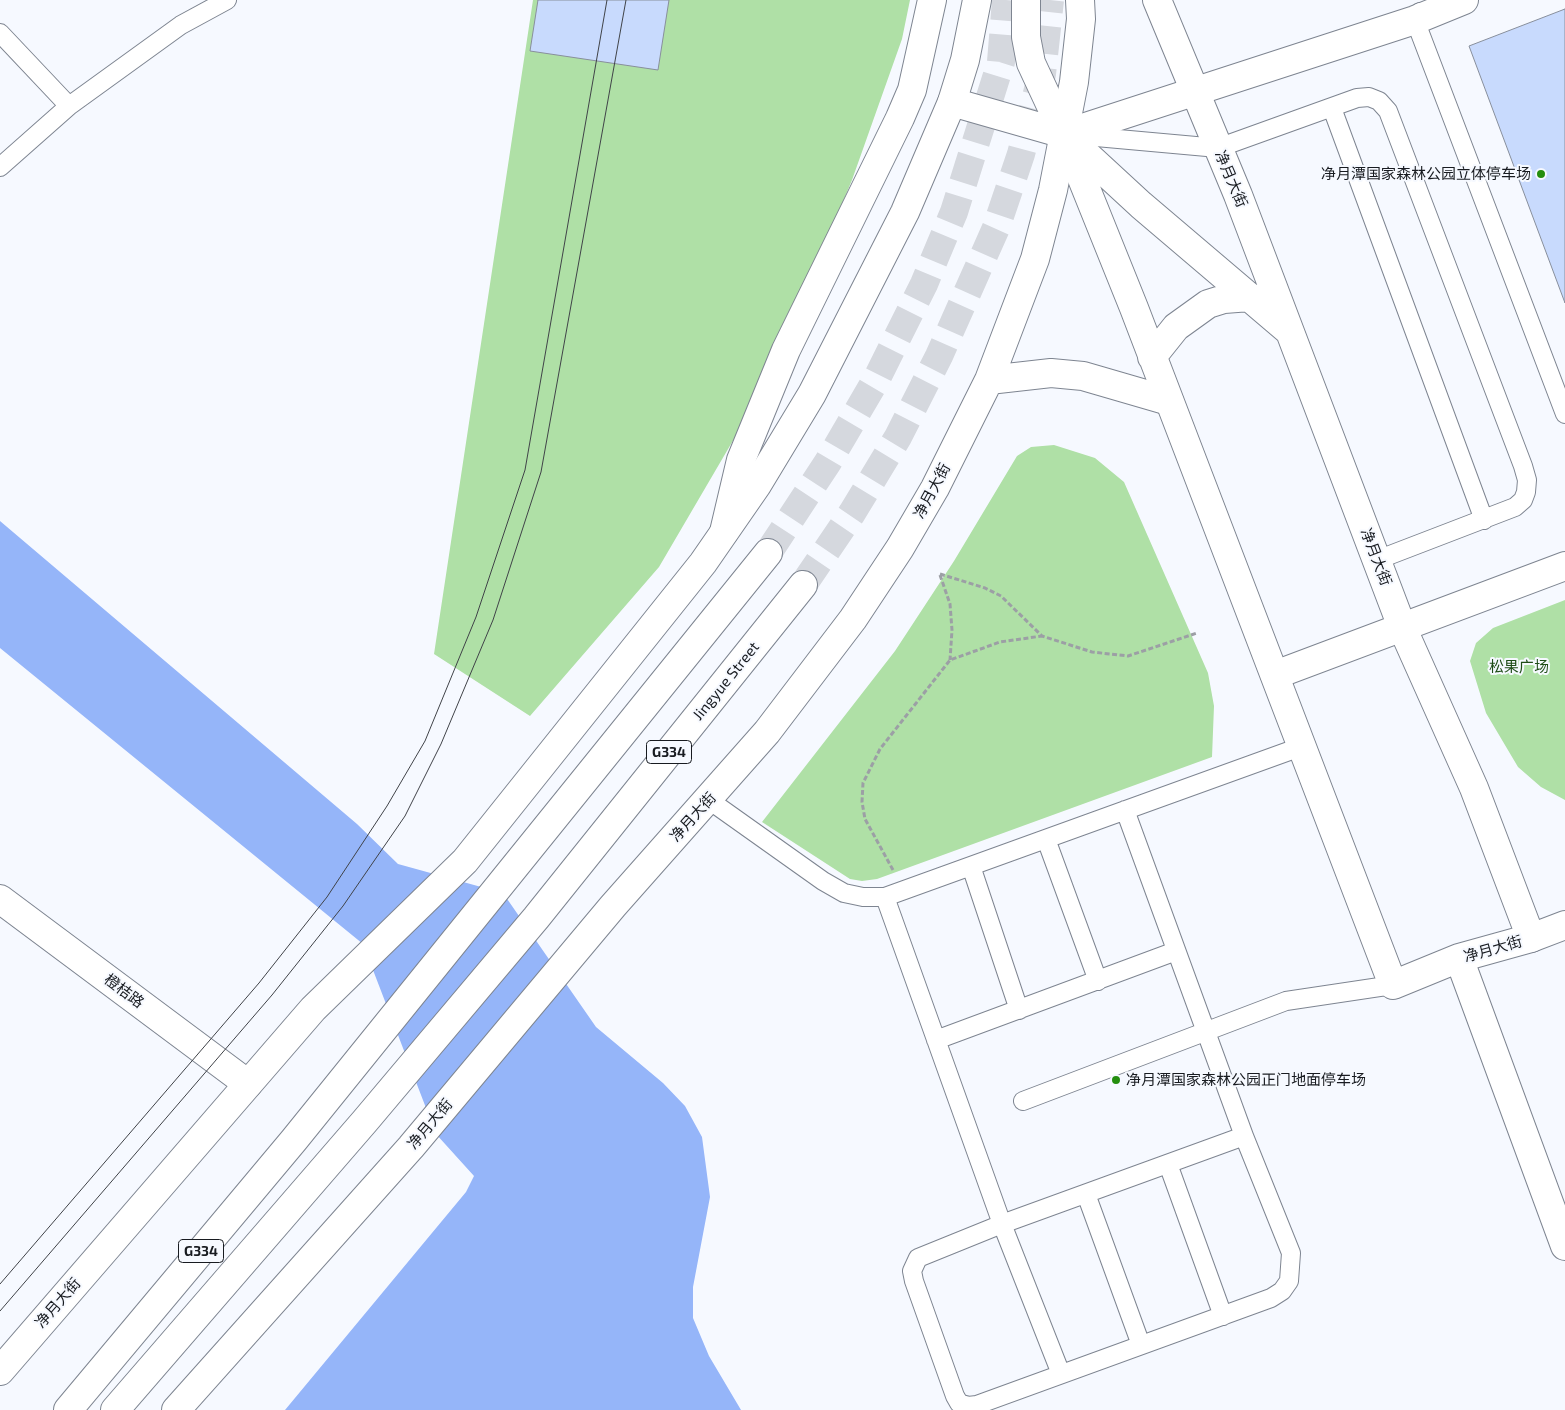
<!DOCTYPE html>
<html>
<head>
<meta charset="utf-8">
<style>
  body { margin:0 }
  canvas { display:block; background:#f6f9ff }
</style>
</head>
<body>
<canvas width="1565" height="1410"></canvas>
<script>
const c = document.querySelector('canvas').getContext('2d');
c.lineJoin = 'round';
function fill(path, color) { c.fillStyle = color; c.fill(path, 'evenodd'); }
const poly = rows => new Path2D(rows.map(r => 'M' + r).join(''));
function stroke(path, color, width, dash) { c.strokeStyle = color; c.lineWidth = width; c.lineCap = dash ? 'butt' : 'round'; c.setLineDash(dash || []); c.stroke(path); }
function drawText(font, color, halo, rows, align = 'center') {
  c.font = font + ' "Exo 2","Noto Sans SC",sans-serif'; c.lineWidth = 4; c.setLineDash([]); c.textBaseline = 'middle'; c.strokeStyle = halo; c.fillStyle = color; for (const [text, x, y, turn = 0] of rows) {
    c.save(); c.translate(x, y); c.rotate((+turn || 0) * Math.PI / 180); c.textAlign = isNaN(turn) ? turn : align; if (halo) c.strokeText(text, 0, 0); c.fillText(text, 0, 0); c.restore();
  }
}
const green = poly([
  [533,0,910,0,902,39,852,180,769,379,659,567,530,716,434,654],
  [1054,445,1095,458,1124,482,1208,673,1214,706,1212,757,877,879,862,881,850,879,762,822,895,651,954,561,1017,456,1031,447],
  [1565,600,1565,800,1541,787,1518,767,1486,713,1470,661,1476,643,1493,628]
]);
const water = poly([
  [0,521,357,824,398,864,503,893,596,1027,663,1083,685,1106,702,1137,710,1197,693,1287,693,1318,709,1356,741,1410,285,1410,466,1192,474,1176,436,1134,363,944,0,648]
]);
const building = poly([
  [538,0,669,0,658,70,530,51,538,0],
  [1565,9,1565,303,1469,46,1565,9]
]);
const trunkTunnel = poly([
  [768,553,828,462,877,378,924,284,954,212,1001,62,1006,0],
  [803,585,852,513,898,437,939,356,996,228,1021,154,1042,74,1050,0]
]);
const path = poly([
  [940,574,985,588,1001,596,1042,636,1092,652,1128,656,1197,633],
  [940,575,950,604,952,630,950,660],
  [893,870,865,819,862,802,863,783,880,749,950,660,1000,642,1042,636]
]);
const service = poly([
  [1420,12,1415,20,1565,414],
  [0,33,69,106],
  [1332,108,1484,520],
  [1074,135,1218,148,1357,98,1369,97,1379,101,1388,111,1523,466,1527,480,1526,492,1523,500,1515,507,1377,560],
  [0,167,69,106,181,25,227,0],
  [709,800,823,881,844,893,863,897,885,897,1303,746],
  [1125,810,1244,1136,1291,1253,1289,1281,1282,1291,1271,1298,977,1405,968,1406,959,1403,955,1396,914,1281,912,1271,918,1258,1002,1224,1244,1136],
  [1046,839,1098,981],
  [971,866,1019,1010],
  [885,897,1002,1224,1061,1374],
  [936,1040,1176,951],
  [1023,1101,1286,1001,1393,985],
  [1168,1164,1223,1316],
  [1086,1194,1141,1345]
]);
const minor = poly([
  [1064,134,1415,20,1464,0],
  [1275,675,1565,566],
  [0,899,248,1084],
  [1531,938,1565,925]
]);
const tertiary = poly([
  [1026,0,1026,37,1031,63,1064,134,1134,308,1393,985,1459,958,1531,938,1474,788,1402,627,1238,195,1157,0],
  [952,102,1064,134,1141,205,1288,330],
  [1152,357,1176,327,1208,304,1224,299,1250,297],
  [724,532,741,460,786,350,900,118,912,90,932,0],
  [1459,958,1565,1246]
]);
const primary = poly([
  [989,380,1051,373,1083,376,1169,401],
  [0,1371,313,1009,465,861,703,563,757,485,812,394,905,212,952,102,965,60,977,0],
  [176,1410,411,1147,613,906,767,732,853,619,900,548,935,488,989,380,1035,259,1053,190,1074,82,1081,19,1080,0]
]);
const trunk = poly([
  [68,1410,294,1140,768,553],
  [115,1410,365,1121,536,918,803,585]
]);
const tram = poly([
  [0,1284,259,983,327,897,387,806,425,741,476,617,525,470,607,0],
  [0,1311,272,995,343,906,405,816,441,744,493,620,541,472,626,0]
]);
const markers = [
  [1541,174,5,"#258e0e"],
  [1116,1080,5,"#258e0e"]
];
const shields = [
  [669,752,45],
  [201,1251,45]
];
const shieldNames = [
  ["G334",669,752],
  ["G334",201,1251]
];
const poiNames = [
  ["净月潭国家森林公园立体停车场",1531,174],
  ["净月潭国家森林公园正门地面停车场",1126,1080,"left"]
];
const streetNames = [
  ["净月大街",1231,179,67],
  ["净月大街",932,491,-62],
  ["净月大街",1376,557,69],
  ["Jingyue Street",726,681,-51],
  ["净月大街",693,817,-48],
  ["净月大街",1493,949,-16],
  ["橙桔路",124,991,37],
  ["净月大街",430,1124,-50],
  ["净月大街",58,1303,-49]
];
const parkNames = [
  ["松果广场",1519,667]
];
fill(green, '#afe0a6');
fill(water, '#95b5f9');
fill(building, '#c8dafd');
stroke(building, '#888f9c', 1);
stroke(trunkTunnel, '#d5d8de', 28, [28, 14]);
stroke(service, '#7e8591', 20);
stroke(minor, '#7e8591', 30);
stroke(tertiary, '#7e8591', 30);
stroke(primary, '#7e8591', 30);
stroke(trunk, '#7e8591', 30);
stroke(path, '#9c9fa5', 3, [5, 2.5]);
stroke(service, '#fff', 18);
stroke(minor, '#fff', 28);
stroke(tertiary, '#fff', 28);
stroke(primary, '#fff', 28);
stroke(trunk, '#fff', 28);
stroke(tram, '#404348', 1);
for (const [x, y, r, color] of markers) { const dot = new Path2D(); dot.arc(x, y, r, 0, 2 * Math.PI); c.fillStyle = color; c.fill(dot); stroke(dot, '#f6f9ff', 2); }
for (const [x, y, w] of shields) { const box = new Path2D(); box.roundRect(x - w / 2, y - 11.5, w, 23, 4); c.fillStyle = '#f6f9ff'; c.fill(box); stroke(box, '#181b20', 1); }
drawText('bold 14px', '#181b20', null, shieldNames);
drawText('15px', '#181b20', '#f6f9ff', poiNames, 'right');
drawText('15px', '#181b20', '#f6f9ff', streetNames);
drawText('15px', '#1f4d18', '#f6f9ff', parkNames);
</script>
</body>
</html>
